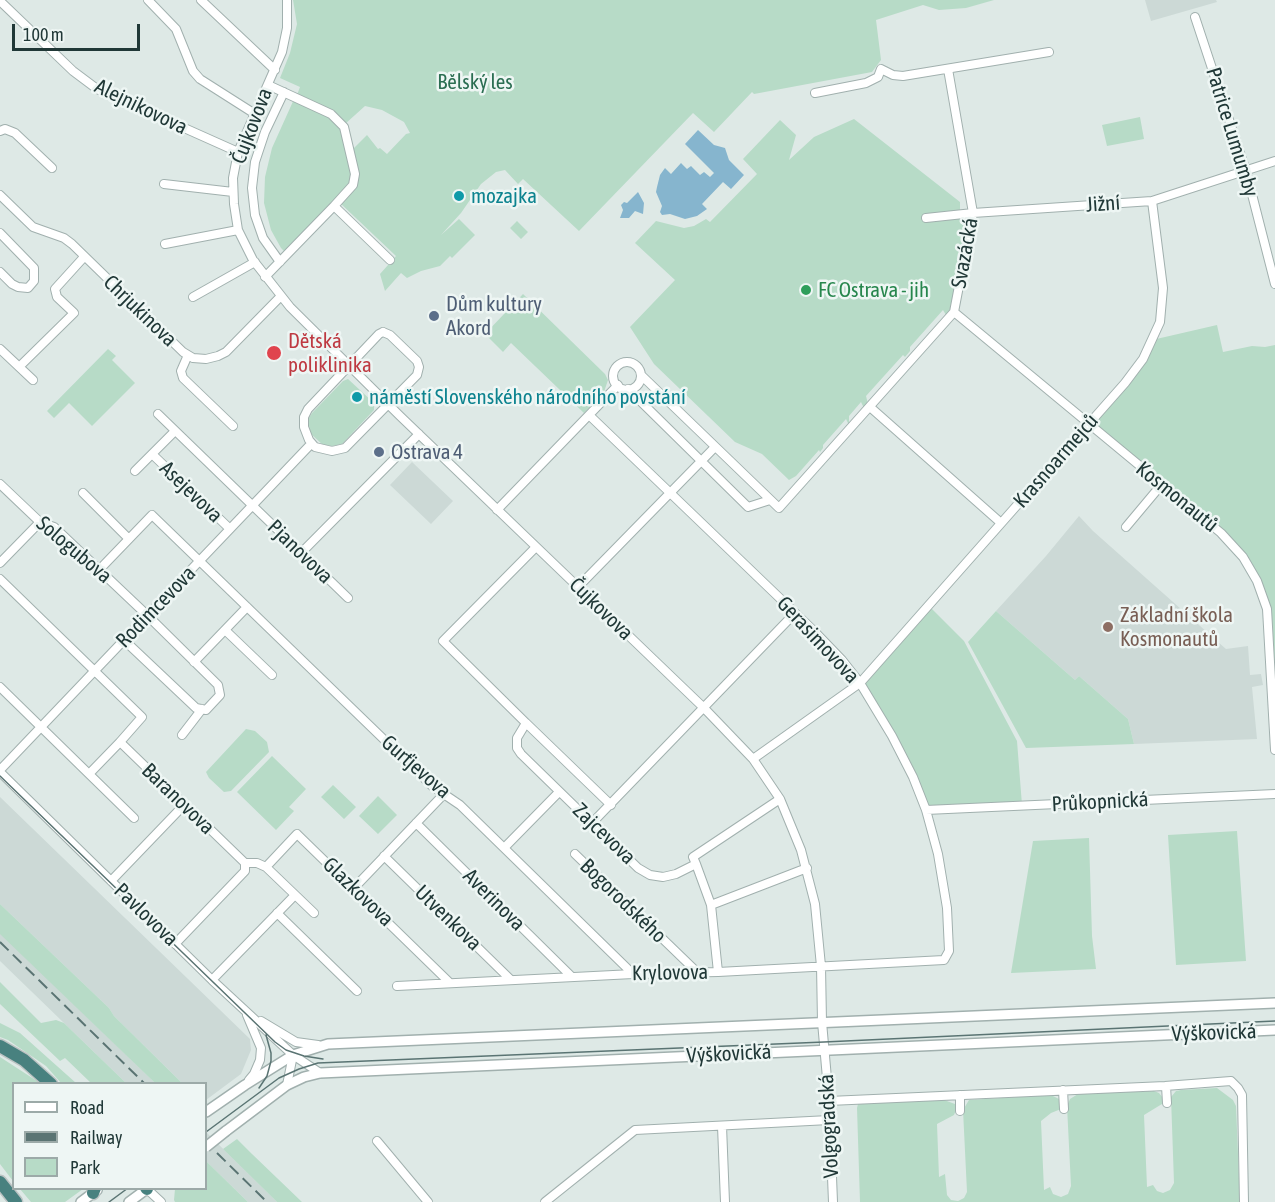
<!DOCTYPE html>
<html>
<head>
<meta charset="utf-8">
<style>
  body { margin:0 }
  #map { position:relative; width:1275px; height:1202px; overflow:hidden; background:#dee9e6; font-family:"Asap Condensed",sans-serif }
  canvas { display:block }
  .legend { position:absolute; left:12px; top:1082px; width:195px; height:108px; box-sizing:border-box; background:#eef6f4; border:2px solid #9caaa8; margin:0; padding:8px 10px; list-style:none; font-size:18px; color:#203837 }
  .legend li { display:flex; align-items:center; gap:12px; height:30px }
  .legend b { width:30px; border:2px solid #9caaa8 }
  .scale { position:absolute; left:12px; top:24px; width:128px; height:27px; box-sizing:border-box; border:3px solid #203837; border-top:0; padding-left:8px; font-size:18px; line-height:21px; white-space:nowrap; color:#203837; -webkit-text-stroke:4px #eef6f4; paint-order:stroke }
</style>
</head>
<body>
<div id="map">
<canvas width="1275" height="1202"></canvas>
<ul class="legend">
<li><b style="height:8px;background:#fff"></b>Road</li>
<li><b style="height:8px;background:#5a7473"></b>Railway</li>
<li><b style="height:16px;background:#b7dbc7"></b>Park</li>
</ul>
<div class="scale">100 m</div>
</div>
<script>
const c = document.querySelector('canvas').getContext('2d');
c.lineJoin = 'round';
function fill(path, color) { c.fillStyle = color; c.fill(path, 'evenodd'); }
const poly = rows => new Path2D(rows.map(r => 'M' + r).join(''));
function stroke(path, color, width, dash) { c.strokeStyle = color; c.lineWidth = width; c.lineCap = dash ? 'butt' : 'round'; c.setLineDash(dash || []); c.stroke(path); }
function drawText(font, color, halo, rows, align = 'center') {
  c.font = font + ' "Asap Condensed",sans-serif'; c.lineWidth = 5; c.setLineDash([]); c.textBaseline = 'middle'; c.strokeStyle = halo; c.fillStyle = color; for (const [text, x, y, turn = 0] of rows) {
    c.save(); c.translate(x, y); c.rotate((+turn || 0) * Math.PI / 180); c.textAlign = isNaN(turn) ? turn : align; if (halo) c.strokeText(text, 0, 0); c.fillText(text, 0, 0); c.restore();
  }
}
const built = poly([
  [1145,0,1216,0,1217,2,1151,21],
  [412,462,453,501,431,524,390,485],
  [1079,516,1093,531,1226,649,1248,646,1250,675,1261,674,1263,685,1252,687,1257,739,1134,744,1128,719,1079,676,1075,680,996,611,1046,556],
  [0,797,250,1039,251,1050,241,1074,206,1100,206,1084,182,1083,114,1016,109,1008,0,904],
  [0,932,155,1083,126,1083,0,961],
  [206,1132,277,1202,248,1202,206,1161]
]);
const green = poly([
  [293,0,994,0,966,8,939,10,923,5,876,20,881,60,872,72,754,94,752,92,714,132,693,113,579,231,523,179,518,184,505,170,496,172,481,184,461,213,441,235,459,219,475,235,452,258,450,256,440,266,421,271,407,278,401,273,385,291,380,274,396,256,339,202,287,254,281,248,271,230,264,203,265,177,272,148,295,97,331,114,344,127,351,151,367,135,378,149,380,148,387,154,406,134,410,133,404,122,382,110,365,106,345,124,332,114,297,95,300,87,280,78,290,53,297,24],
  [1140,117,1144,139,1107,146,1102,125],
  [854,119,960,202,960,220,966,222,967,228,949,313,946,315,943,310,910,347,910,351,905,357,903,355,866,396,868,404,864,408,861,402,849,416,849,425,846,419,823,445,823,448,820,452,819,450,796,476,789,480,762,454,735,442,654,364,630,327,675,280,635,243,656,221,684,228,694,226,706,219,710,222,757,174,743,159,780,120,796,135,789,160,814,137],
  [517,221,528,232,521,239,510,228],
  [523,294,605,374,608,380,604,392,584,413,511,343,503,352,485,334],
  [1217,325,1223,352,1252,346,1265,347,1275,345,1275,750,1267,609,1257,581,1221,533,1089,424,1125,384,1152,340],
  [108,349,116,356,112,360,135,383,92,426,69,403,54,418,47,411],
  [348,379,374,403,374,410,342,444,332,446,323,445,311,434,309,426,309,418,312,413,343,381],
  [929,606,964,641,1017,741,1022,805,926,810,913,777,860,683],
  [996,611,1075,680,1079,676,1128,719,1134,744,1026,748,968,642],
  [246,729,255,731,267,742,269,752,231,791,224,792,209,778,206,772],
  [272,756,306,789,289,807,294,811,276,830,237,792],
  [333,785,356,807,344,819,321,797],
  [378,796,397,815,378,834,359,816],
  [1237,831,1246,961,1176,965,1168,835],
  [1089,838,1092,936,1096,969,1011,973,1033,841],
  [0,904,109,1008,114,1016,182,1083,155,1083,0,934],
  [0,982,41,1023,56,1020,64,1023,126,1083,91,1083,65,1058,60,1061,0,1004],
  [0,1023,20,1033,76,1083,61,1083,46,1066,8,1040,0,1037],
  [0,1057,40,1083,14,1084,13,1181,0,1164],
  [1217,1088,1233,1100,1236,1106,1240,1202,860,1202,857,1108,858,1104,944,1100,955,1104,956,1110,954,1115,937,1124,939,1177,945,1174,947,1195,951,1200,958,1201,964,1198,967,1192,963,1110,969,1100,1051,1095,1059,1099,1061,1101,1061,1109,1051,1113,1041,1121,1044,1190,1050,1187,1053,1194,1061,1197,1068,1194,1071,1186,1067,1106,1070,1099,1078,1094,1154,1091,1159,1093,1163,1098,1162,1104,1144,1115,1147,1187,1153,1185,1157,1191,1163,1193,1170,1190,1174,1183,1171,1097,1176,1091,1181,1090],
  [237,1139,252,1154,302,1202,277,1202,223,1149],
  [207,1162,248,1202,175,1202,174,1200,175,1189,206,1188],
  [20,1189,83,1189,65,1202,31,1202]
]);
const water = poly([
  [698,130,714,145,725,148,729,160,744,175,731,189,723,182,702,204,707,209,697,216,685,219,670,214,662,215,660,212,662,206,656,192,657,187,660,175,665,168,671,174,681,163,687,169,691,166,700,175,704,172,710,177,714,173,685,144],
  [638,192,644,203,643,214,635,211,629,218,620,218,623,210,621,205,624,202,627,203]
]);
const minor = poly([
  [148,0,176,29,193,71,200,79,255,114],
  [201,0,275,70],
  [287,0,287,28,282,52,238,152,233,178,234,204,238,230,253,260,290,307,400,416,704,708,753,759,780,799,801,850,815,904,821,966,822,1022,829,1101,833,1202],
  [0,1,73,71,97,89,238,152],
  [1195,17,1246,171,1275,284],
  [815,93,866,83,878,77,881,69,893,75,903,76,1049,52],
  [0,131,5,129,15,133,52,168],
  [164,184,233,192],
  [0,195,33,227,64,238,72,244,183,352,193,358,206,359,218,356,226,352,281,296],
  [334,206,390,260],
  [926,218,973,213,1152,201,1275,161],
  [0,233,34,268,34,281,28,288,18,287,12,284,0,272],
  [165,244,238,230],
  [280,262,263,238,255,215,252,188,255,162,265,132,284,92],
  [265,277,334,206,353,185,355,174,344,127,331,114,268,85],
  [193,297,255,262],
  [954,312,1221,533,1243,557,1257,581,1267,609,1275,750],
  [383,332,390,335,417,361,419,367,417,375,345,448,332,451,315,447,309,440,304,427,304,417,308,409,379,334,383,332],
  [0,349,33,380],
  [188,355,181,371,183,378,233,426],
  '613 376a14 14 0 1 1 28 0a14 14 0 1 1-28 0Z',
  [19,367,74,313,57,297,55,289,84,257],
  [641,375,779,508,954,312,973,213,948,69],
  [628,389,748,507,770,500],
  [870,407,1001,523],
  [158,414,348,598],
  [152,454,230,529],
  [135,471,175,431],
  [0,484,40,522,54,527,148,616,218,685,220,695,206,710,196,708,124,640],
  [83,493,129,539],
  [497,510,618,385],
  [1126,527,1162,484],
  [536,547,443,641,526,723,517,738,517,748,521,754,638,868,650,875,663,877,676,874,696,864,711,905,718,972],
  [302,552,419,434],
  [0,563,40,522],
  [99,570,152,515,432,786,460,805,633,974],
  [0,579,142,717,120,742,245,863,257,863,266,867,314,913],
  [578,587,715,447],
  [225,630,272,675],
  [194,662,247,607],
  [0,687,134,818],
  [526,723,611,805],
  [182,735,202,709],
  [753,759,860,683,1125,383,1143,359,1160,322,1163,288,1152,201],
  [0,770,311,444],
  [0,772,212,980,293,1055,320,1073],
  [89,774,120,742],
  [926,810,1275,794],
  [416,823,572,977],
  [592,823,795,613],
  [504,848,559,792],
  [575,854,698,973],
  [384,856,511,980],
  [696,864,693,857,780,799],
  [266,867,297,834,450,983],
  [111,881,184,805],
  [354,888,444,794],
  [711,905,807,868],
  [277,913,357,991],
  [175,944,245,871,245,863],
  [212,980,295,895],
  [397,986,633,974,718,972,944,960,949,951,947,908,938,854,926,810,913,777,892,736,860,683,842,660,814,631,589,415],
  [247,1015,261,1048,260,1060,254,1074,249,1080],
  [261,1021,296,1042,318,1045],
  [287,1085,293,1055],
  [1166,1086,1167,1103],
  [1063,1090,1064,1109],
  [960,1095,960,1111],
  [829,1101,1165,1086,1231,1081,1238,1088,1242,1095,1244,1202],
  [722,1126,725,1202],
  [377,1141,428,1202],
  [147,1189,161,1202],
  [545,1202,635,1130,829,1120]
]);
const tertiary = poly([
  [206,1112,245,1085,293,1055,328,1044,1275,1003],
  [226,1131,287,1085,304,1077,320,1073,1275,1030],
  [81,1202,97,1190],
  [129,1202,148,1188]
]);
const trunk = poly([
  [0,1046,24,1060,51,1084],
  [0,1182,16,1202],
  [146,1188,147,1189],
  [93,1193,95,1188]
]);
const tram = poly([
  [0,776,275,1042,286,1050,304,1056,323,1059],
  [259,1088,267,1076,271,1061,271,1053,266,1035],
  [206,1132,279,1078,299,1069,318,1063,824,1042,1275,1021],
  [109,1202,128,1188]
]);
const rail = poly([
  [0,942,145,1084],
  [217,1153,267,1202]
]);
const tertiaryBridge = poly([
  [206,1147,226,1131]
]);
const markers = [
  [459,196,6,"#0f9aa8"],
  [806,290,6,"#2e9e5b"],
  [434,316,6,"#5c6f8a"],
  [274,353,8,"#e0444e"],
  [357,397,6,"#0f9aa8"],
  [379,452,6,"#5c6f8a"],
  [1108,627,6,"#8d6e63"]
];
const parkNames = [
  ["Bělský les",475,82]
];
const streetNames = [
  ["Alejnikovova",141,107,26],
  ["Čujkovova",252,126,-69],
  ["Patrice Lumumby",1232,132,73],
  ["Jižní",1103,204,-4],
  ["Svazácká",965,253,-80],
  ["Chrjukinova",140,311,44],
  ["Krasnoarmejců",1056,461,-49],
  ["Asejevova",191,492,44],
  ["Kosmonautů",1177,497,39],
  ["Sologubova",74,550,40],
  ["Pjanovova",300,552,44],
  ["Rodimcevova",156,607,-46],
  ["Čujkovova",601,609,44],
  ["Gerasimovova",818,640,47],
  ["Gurťjevova",416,767,41],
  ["Baranovova",178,799,44],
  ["Průkopnická",1100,802,-3],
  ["Zajcevova",604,834,44],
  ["Glazkovova",358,892,44],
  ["Averinova",494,900,45],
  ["Bogorodského",623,901,44],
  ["Pavlovova",146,915,44],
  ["Utvenkova",448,918,44],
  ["Krylovova",670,973,-1],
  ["Výškovická",1214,1033,-2],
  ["Výškovická",729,1054,-3],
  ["Volgogradská",829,1126,-93]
];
const cultureNames = [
  ["mozajka",471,196],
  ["náměstí Slovenského národního povstání",369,397]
];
const leisureNames = [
  ["FC Ostrava - jih",818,290]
];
const serviceNames = [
  ["Dům kultury",446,304],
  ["Akord",446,328],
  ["Ostrava 4",391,452]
];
const healthNames = [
  ["Dětská",288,341],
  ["poliklinika",288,365]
];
const educationNames = [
  ["Základní škola",1120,615],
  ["Kosmonautů",1120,639]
];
fill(built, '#ccd9d6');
fill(green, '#b7dbc7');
fill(water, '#86b5ce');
stroke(minor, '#a1b0ae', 10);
stroke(tertiary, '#a1b0ae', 12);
stroke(trunk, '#bcc3c3', 15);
stroke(minor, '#fff', 8);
stroke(tertiary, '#fff', 9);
stroke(trunk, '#48817f', 12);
stroke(tram, '#5a7473', 1.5);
stroke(rail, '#5a7473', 2, [12, 6]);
stroke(tertiaryBridge, '#a1b0ae', 12, []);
stroke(tertiaryBridge, '#fff', 9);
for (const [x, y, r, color] of markers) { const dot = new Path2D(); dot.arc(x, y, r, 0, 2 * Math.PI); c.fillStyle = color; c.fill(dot); stroke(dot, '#eef6f4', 2); }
drawText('21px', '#2b6e52', '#eef6f4', parkNames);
drawText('21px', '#203837', '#eef6f4', streetNames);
drawText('21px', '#0d838f', '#eef6f4', cultureNames, 'left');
drawText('21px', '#27864d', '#eef6f4', leisureNames, 'left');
drawText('21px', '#4e5e75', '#eef6f4', serviceNames, 'left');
drawText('21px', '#be3a42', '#eef6f4', healthNames, 'left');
drawText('21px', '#785e54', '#eef6f4', educationNames, 'left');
</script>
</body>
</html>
